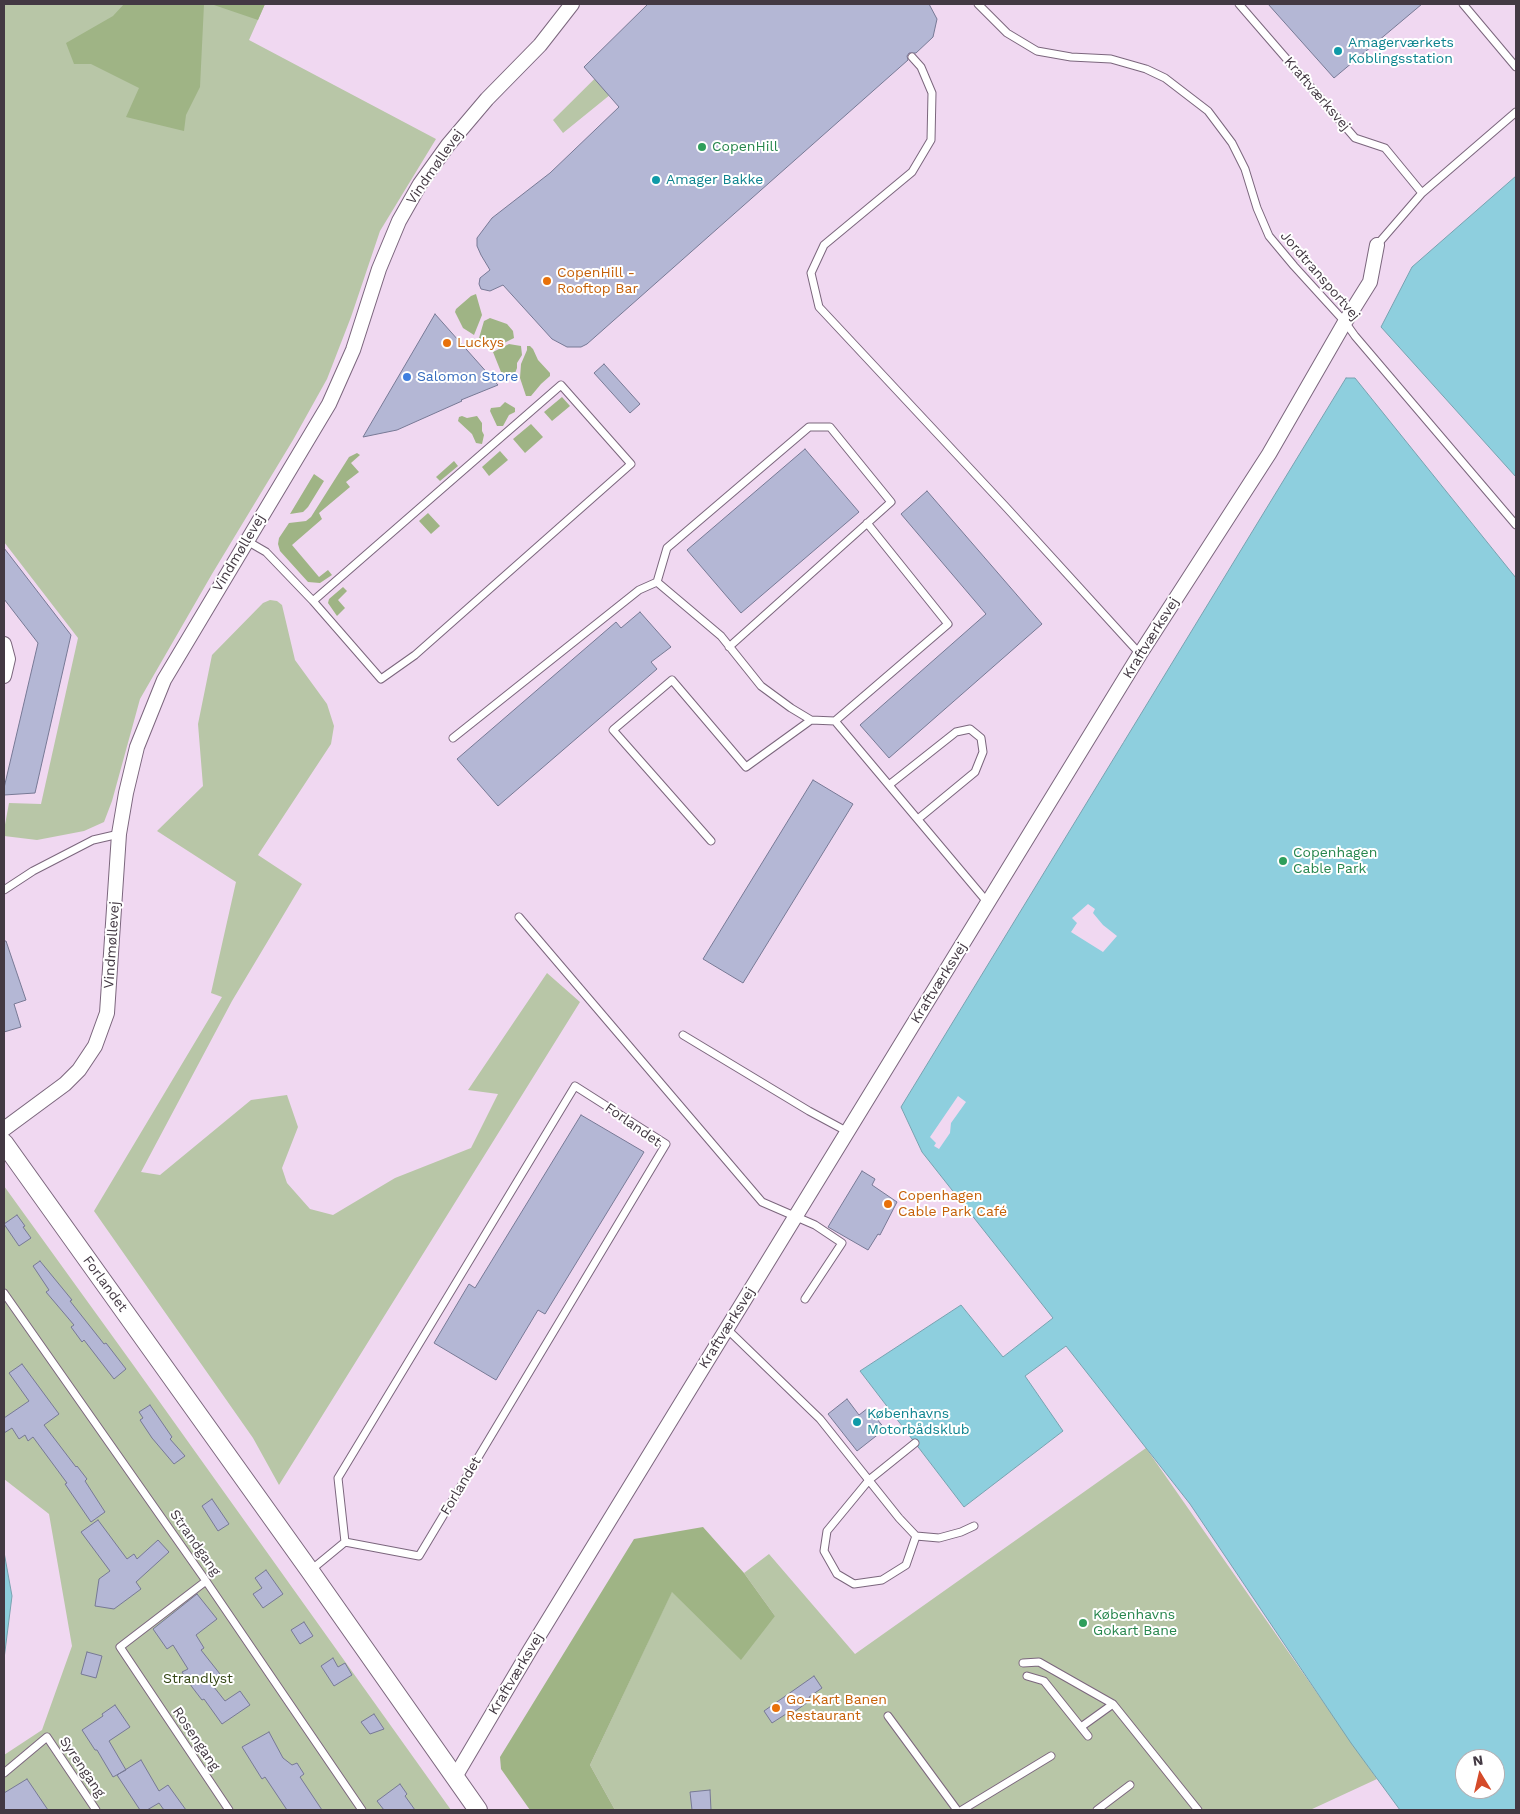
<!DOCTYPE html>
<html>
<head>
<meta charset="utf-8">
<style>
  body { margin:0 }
  #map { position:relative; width:1520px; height:1814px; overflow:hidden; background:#f0d8f1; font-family:"Work Sans",sans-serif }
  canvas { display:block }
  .frame { position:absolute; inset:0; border:5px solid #433943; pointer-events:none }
  .north { position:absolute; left:1455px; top:1749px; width:50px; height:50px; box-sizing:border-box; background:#fff; border:1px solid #b4b0b4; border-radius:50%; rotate:351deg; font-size:14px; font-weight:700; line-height:20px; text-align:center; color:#433943 }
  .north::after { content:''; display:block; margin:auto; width:18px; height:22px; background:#d54b2a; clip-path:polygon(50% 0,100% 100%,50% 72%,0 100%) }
</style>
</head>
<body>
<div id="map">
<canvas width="1520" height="1814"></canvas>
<div class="frame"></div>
<div class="north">N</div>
</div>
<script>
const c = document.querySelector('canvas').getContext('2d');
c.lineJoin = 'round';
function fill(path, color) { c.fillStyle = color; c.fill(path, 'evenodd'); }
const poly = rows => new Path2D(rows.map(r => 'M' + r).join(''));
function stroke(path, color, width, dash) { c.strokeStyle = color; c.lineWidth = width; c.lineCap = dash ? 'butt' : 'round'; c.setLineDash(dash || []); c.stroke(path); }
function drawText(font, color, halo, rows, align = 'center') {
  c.font = font + ' "Work Sans",sans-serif'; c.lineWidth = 4; c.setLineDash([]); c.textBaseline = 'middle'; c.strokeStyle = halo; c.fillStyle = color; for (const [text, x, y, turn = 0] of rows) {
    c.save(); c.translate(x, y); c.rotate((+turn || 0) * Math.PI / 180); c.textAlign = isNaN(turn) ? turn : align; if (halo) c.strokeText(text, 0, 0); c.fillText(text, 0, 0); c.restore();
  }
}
const green = poly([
  [4,4,265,4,249,40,436,139,380,231,351,317,327,379,293,440,212,574,140,699,112,801,104,822,84,831,37,840,4,836,4,830,9,803,41,804,78,638,4,542],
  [670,4,715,4,679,28,653,60,563,133,553,120],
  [270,600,277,601,282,605,295,660,327,704,334,726,331,744,258,855,302,884,232,1001,141,1172,160,1175,251,1100,287,1095,298,1127,282,1168,287,1183,310,1209,333,1215,395,1178,471,1148,498,1094,468,1090,547,973,580,1002,279,1485,253,1438,94,1211,222,997,211,993,236,882,157,831,203,786,198,724,212,655,263,603],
  [4,1186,134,1366,451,1810,4,1810,4,1755,42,1730,72,1646,49,1514,4,1479],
  [1146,1448,1377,1779,1310,1810,615,1810,590,1765,672,1591,775,1616,744,1573,769,1554,855,1654]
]);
const forest = poly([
  [124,4,204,4,200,87,186,115,184,131,126,117,139,88,91,64,74,64,66,43,113,16],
  [211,4,265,4,258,20],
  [476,294,482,315,474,335,463,328,455,312,456,309,471,296],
  [490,318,507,324,513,331,514,338,492,349,479,338,484,321],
  [509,344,521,346,522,355,517,363,517,368,514,376,501,372,493,352],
  [527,346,530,346,533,349,538,360,550,373,550,376,541,384,531,396,526,396,520,378,521,364,527,350],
  [562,397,570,406,552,421,544,412],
  [505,402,515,408,515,412,509,415,503,426,497,426,490,411,491,408,500,407],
  [462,416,467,418,477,416,482,423,482,431,484,435,482,444,476,443,472,434,458,421,459,417],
  [531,424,543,437,525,453,513,439],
  [500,451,508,460,489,476,482,467],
  [357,453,360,455,351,463,359,472,346,482,350,487,319,513,322,519,292,545,319,577,328,570,332,575,320,583,308,582,280,551,278,544,279,538,289,523,306,521,311,517,349,457],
  [454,461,458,466,440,481,436,477],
  [314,474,324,481,308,507,303,512,290,514],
  [428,513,440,526,431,534,419,521],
  [343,587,347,591,338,600,345,608,337,616,328,603,329,599],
  [703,1527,744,1573,775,1616,741,1660,672,1592,590,1765,615,1810,530,1810,501,1769,500,1757,634,1539]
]);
const water = poly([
  [1516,176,1516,477,1381,327,1412,267,1516,176],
  [1346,378,1355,378,1516,578,1516,1810,1400,1810,1351,1743,1190,1504,1066,1346,1025,1376,1063,1431,964,1507,860,1371,961,1305,1003,1357,1053,1318,922,1152,901,1107,1346,378],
  [1465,1759,1495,1759,1495,1789,1465,1789,1465,1759],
  [4,1552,12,1596,4,1659,4,1552]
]);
const pier = poly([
  [1088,904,1095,909,1093,913,1103,925,1117,936,1103,952,1071,932,1077,923,1072,918],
  [958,1096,966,1102,951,1123,950,1133,939,1149,934,1146,936,1143,930,1137]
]);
const building = poly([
  [648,4,929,4,937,19,933,37,916,53,909,53,907,56,908,60,587,344,581,347,567,347,552,339,503,285,490,291,481,289,479,284,480,278,490,270,481,255,477,246,477,238,492,218,550,173,619,107,584,67,648,4],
  [1268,4,1422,4,1334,78,1268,4],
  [435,314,498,385,461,400,462,401,397,430,363,437,435,314],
  [604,364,640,404,630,413,594,373,604,364],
  [805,449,859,512,741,613,687,550,805,449],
  [927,491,1042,624,889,758,860,725,986,614,901,514,927,491],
  [4,548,71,635,35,793,4,795,4,788,38,643,4,599,4,548],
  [640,612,671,647,651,662,657,669,498,806,457,759,616,622,621,628,640,612],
  [813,780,853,804,743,983,703,959,813,780],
  [4,941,6,941,26,1000,14,1004,21,1027,4,1032,4,941],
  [581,1115,644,1152,545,1314,538,1310,496,1380,434,1343,469,1284,475,1288,581,1115],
  [862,1171,875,1179,872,1185,897,1202,880,1235,878,1234,868,1250,828,1227,862,1171],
  [17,1215,25,1226,23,1227,31,1238,19,1246,4,1224,17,1215],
  [40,1261,72,1300,70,1301,104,1344,106,1343,126,1369,114,1379,84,1340,82,1342,71,1327,74,1325,46,1292,49,1290,33,1266,40,1261],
  [22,1364,59,1414,44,1425,76,1467,77,1466,87,1479,85,1481,105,1512,91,1522,65,1484,67,1483,33,1437,28,1441,25,1435,19,1439,12,1428,4,1433,4,1418,29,1401,9,1373,22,1364],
  [847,1399,859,1415,868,1408,885,1429,857,1451,828,1414,847,1399],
  [150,1405,172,1437,170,1439,185,1456,174,1464,152,1438,140,1420,143,1418,139,1412,150,1405],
  [212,1499,229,1524,218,1531,202,1506,212,1499],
  [98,1520,127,1559,134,1554,137,1559,158,1540,169,1552,136,1582,141,1589,114,1609,95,1606,99,1579,110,1571,81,1532,98,1520],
  [266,1570,283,1594,263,1608,253,1594,262,1588,255,1578,266,1570],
  [197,1594,217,1619,196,1635,204,1648,201,1650,220,1674,210,1682,225,1701,240,1691,250,1705,222,1724,204,1699,202,1700,192,1687,182,1672,188,1669,173,1645,167,1649,153,1629,197,1594],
  [304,1622,313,1636,300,1644,291,1630,304,1622],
  [87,1652,102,1656,96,1678,81,1674,87,1652],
  [333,1658,338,1667,345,1663,352,1675,334,1686,321,1666,333,1658],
  [814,1676,822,1688,809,1697,811,1700,788,1716,786,1714,772,1723,764,1711,814,1676],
  [115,1705,130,1727,109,1741,126,1770,113,1777,97,1750,95,1750,82,1730,103,1716,102,1714,115,1705],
  [374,1714,384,1729,370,1734,361,1722,374,1714],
  [269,1732,283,1758,292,1765,297,1763,304,1774,300,1777,322,1810,287,1810,265,1777,262,1779,242,1747,269,1732],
  [141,1760,159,1791,168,1785,186,1810,164,1810,159,1803,147,1810,140,1810,117,1775,141,1760],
  [27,1779,48,1810,4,1810,4,1793,27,1779],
  [400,1784,407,1794,405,1796,415,1810,384,1810,377,1801,400,1784],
  [710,1790,711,1810,692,1810,690,1792,710,1790]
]);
const service = poly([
  [978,4,1007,33,1037,51,1071,57,1111,59,1146,69,1165,78,1208,111,1232,143,1245,169,1257,208,1269,236,1294,266,1345,322,1355,336,1516,525],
  [1239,4,1355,138,1385,148,1422,193],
  [1463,4,1516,67],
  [912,57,921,67,932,93,931,140,912,172,824,245,811,273,819,307,1005,506,1140,654],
  [1377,245,1422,193,1516,112],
  [247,541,266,552,313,601,381,679,415,655,631,464,561,385,313,601],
  [657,582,667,548,809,427,830,427,891,502,729,647],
  [835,721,948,624,867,523],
  [453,738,639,590,657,582,721,636,761,686,791,708,811,720,835,721,988,903],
  [889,785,956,732,970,729,981,738,983,752,975,772,918,819],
  [711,841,613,730,672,680,746,767,811,720],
  [4,890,33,871,93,840,119,834],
  [519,917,762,1202,815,1225,842,1243,805,1299],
  [683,1035,809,1111,848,1132],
  [4,1293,206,1581,362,1810],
  [727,1329,820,1419,899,1518,916,1536,939,1538,961,1532,974,1526],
  [915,1443,869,1480,827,1531,824,1551,837,1574,854,1584,882,1580,906,1565,916,1536],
  [311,1570,345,1542,419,1556,666,1144,575,1086,338,1478,345,1542],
  [206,1581,120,1647,229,1810],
  [1023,1663,1039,1662,1113,1704,1198,1810],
  [1027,1676,1044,1681,1088,1736],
  [888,1716,957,1810],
  [1081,1727,1113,1704],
  [4,1773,47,1737,96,1810],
  [962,1810,1051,1756],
  [1097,1810,1130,1785]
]);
const minor = poly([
  [4,644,8,659,4,676],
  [4,1129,65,1084,79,1070,95,1046,107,1013,119,834,126,793,137,747,164,680,329,404,353,350,379,269,399,221,420,184,448,145,487,99,540,45,572,4],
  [455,1777,530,1650,1140,654,1269,454,1345,322,1370,282,1377,245]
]);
const tertiary = poly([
  [4,1143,310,1571,478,1810]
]);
const markers = [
  [1338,51,5,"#0f9aa8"],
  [702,147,5,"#2e9e5b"],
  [656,180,5,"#0f9aa8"],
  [547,281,5,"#e8710a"],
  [447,343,5,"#e8710a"],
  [407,377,5,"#3f7fe0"],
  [1283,861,5,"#2e9e5b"],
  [888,1204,5,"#e8710a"],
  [857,1422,5,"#0f9aa8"],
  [1083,1623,5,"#2e9e5b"],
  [776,1708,5,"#e8710a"]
];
const cultureNames = [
  ["Amagerværkets",1348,43],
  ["Koblingsstation",1348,59],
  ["Amager Bakke",666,180],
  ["Københavns",867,1414],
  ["Motorbådsklub",867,1430]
];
const streetNames = [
  ["Kraftværksvej",1317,94,49],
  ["Vindmøllevej",435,167,-55],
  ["Jordtransportvej",1320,276,49],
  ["Vindmøllevej",239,553,-59],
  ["Kraftværksvej",1151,638,-58],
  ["Vindmøllevej",112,945,-86],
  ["Kraftværksvej",939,983,-58],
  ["Forlandet",633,1125,35],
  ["Forlandet",105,1284,54],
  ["Kraftværksvej",727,1328,-58],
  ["Forlandet",461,1486,-59],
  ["Strandgang",195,1543,55],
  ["Kraftværksvej",516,1674,-59],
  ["Rosengang",196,1739,56],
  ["Syrengang",82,1767,56]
];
const leisureNames = [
  ["CopenHill",712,147],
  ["Copenhagen",1293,853],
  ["Cable Park",1293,869],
  ["Københavns",1093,1615],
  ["Gokart Bane",1093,1631]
];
const foodNames = [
  ["CopenHill -",557,273],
  ["Rooftop Bar",557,289],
  ["Luckys",457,343],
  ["Copenhagen",898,1196],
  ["Cable Park Café",898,1212],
  ["Go-Kart Banen",786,1700],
  ["Restaurant",786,1716]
];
const shopNames = [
  ["Salomon Store",417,377]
];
const parkNames = [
  ["Strandlyst",198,1679]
];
fill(green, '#b8c6a7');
fill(forest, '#9fb485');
fill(water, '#8ecfde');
stroke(water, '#78a2b0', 1);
fill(pier, '#f0d8f1');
fill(building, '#b4b7d5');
stroke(building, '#777995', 1);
stroke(service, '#7b667d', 9);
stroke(minor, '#7b667d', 16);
stroke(tertiary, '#7b667d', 20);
stroke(service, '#fff', 7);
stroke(minor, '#fff', 14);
stroke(tertiary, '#fff', 18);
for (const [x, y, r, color] of markers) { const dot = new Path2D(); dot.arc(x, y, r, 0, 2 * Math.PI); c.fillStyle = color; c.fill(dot); stroke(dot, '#fff', 2); }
drawText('14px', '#0d838f', '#fff', cultureNames, 'left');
drawText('14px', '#433943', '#fff', streetNames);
drawText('14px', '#27864d', '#fff', leisureNames, 'left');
drawText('14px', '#c56008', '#fff', foodNames, 'left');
drawText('14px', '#366cbe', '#fff', shopNames, 'left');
drawText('14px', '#334613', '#fff', parkNames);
</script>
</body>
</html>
